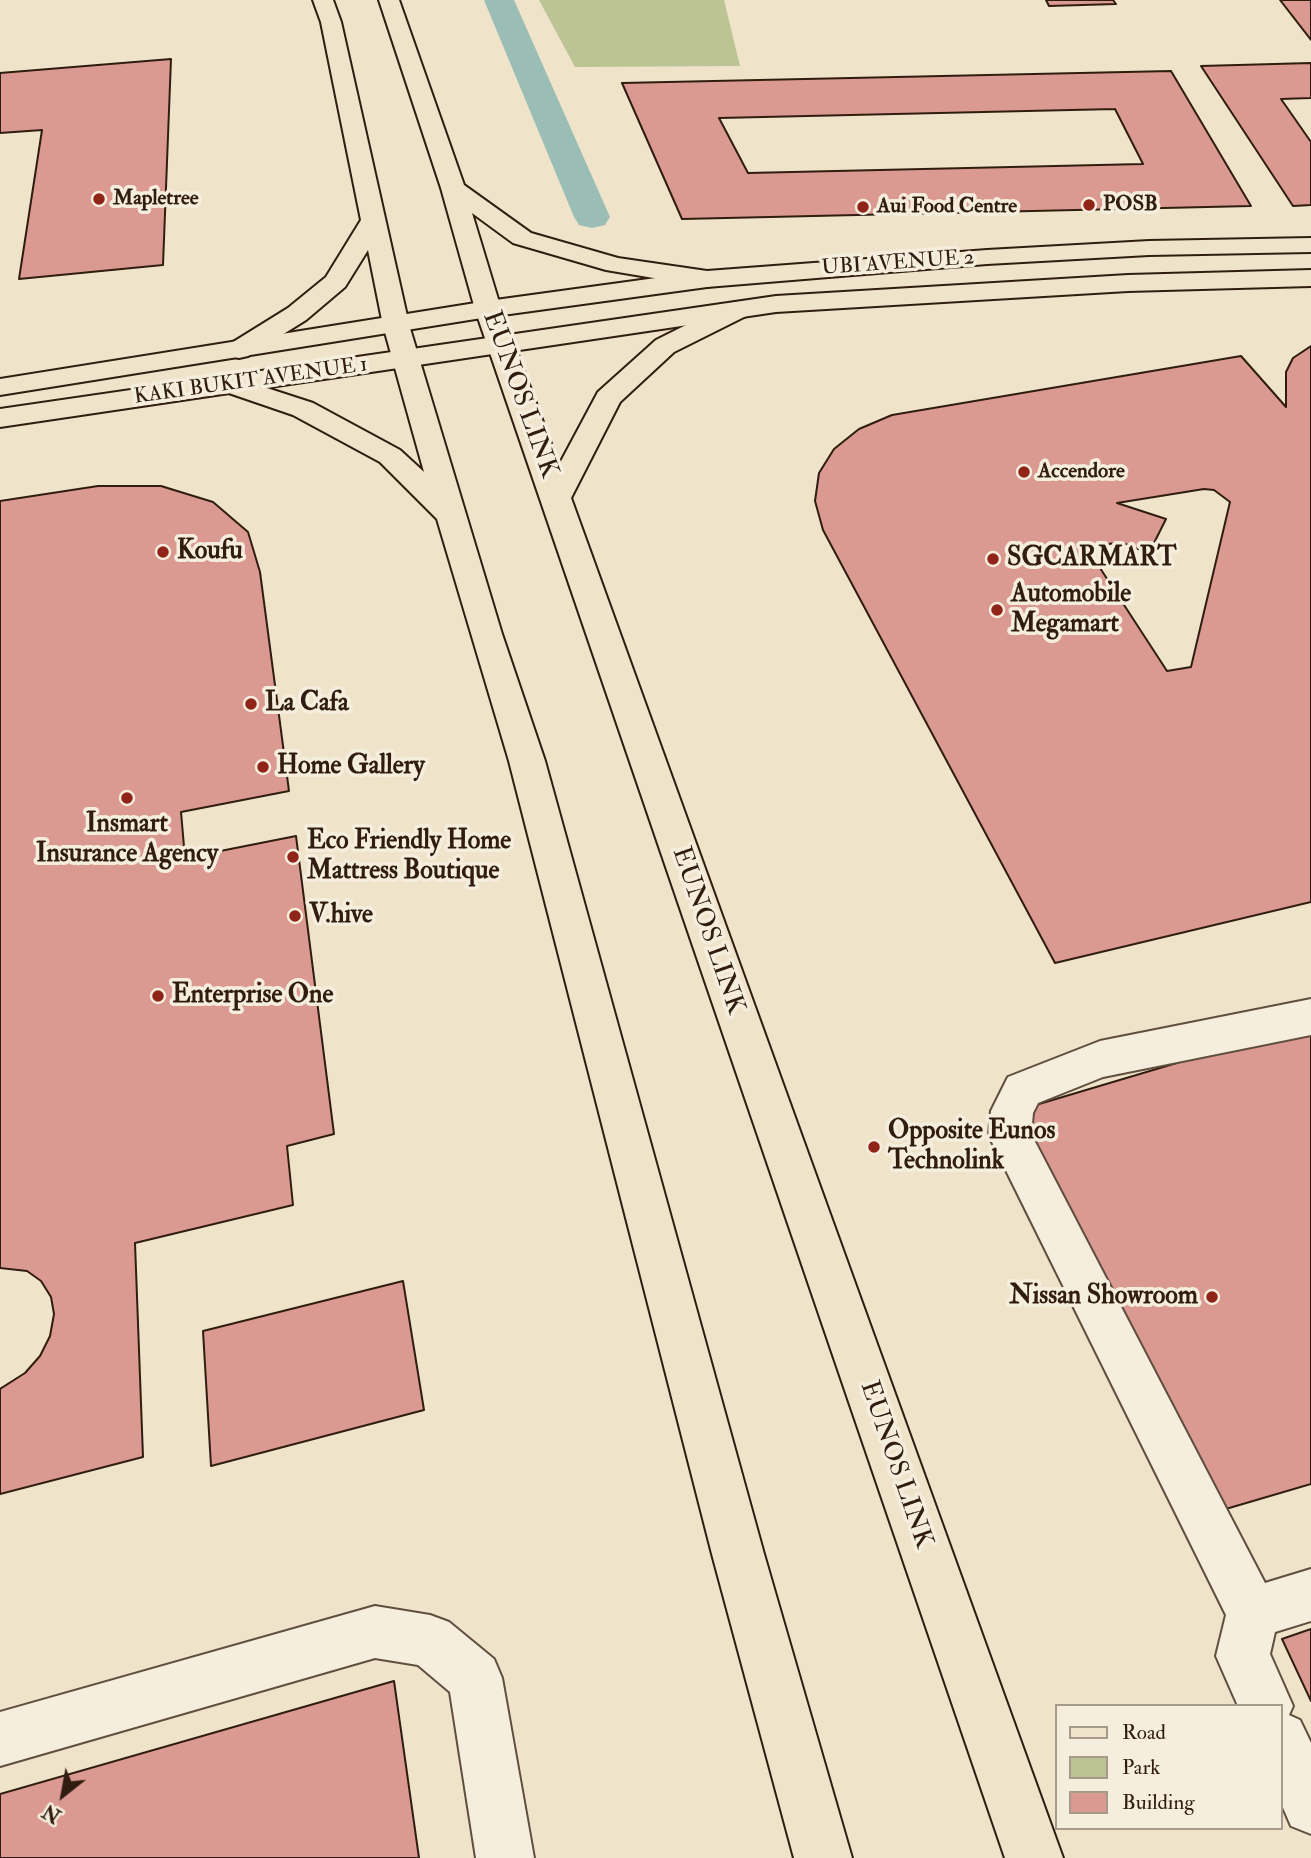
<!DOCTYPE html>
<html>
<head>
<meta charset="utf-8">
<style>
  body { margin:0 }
  #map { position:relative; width:1311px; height:1858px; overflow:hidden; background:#efe3ca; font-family:"IM FELL Double Pica",serif }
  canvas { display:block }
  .legend { position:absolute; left:1055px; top:1704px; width:228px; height:126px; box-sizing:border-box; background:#f5eddd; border:2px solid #a69a8b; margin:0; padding:9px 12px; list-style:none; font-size:21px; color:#301d0f }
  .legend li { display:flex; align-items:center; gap:14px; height:35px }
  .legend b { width:35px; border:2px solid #a69a8b }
  .north { position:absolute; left:28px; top:1760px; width:70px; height:70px; -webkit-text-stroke:5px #f5eddd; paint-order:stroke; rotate:211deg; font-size:19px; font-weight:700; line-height:28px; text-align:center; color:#301d0f }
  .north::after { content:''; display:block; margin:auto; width:24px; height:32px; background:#301d0f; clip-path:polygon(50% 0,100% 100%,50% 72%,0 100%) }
</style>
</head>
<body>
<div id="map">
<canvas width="1311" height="1858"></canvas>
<ul class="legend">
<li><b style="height:9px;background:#efe3ca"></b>Road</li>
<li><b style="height:19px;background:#bcc395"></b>Park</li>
<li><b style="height:19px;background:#db9a91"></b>Building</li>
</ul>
<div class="north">N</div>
</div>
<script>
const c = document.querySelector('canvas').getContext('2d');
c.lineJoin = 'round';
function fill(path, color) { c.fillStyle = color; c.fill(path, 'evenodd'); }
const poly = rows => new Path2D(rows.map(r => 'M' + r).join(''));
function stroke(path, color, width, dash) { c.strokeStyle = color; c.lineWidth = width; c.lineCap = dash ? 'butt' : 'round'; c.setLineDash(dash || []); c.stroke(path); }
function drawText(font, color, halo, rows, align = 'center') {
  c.font = font + ' "IM FELL Double Pica",serif'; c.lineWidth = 7; c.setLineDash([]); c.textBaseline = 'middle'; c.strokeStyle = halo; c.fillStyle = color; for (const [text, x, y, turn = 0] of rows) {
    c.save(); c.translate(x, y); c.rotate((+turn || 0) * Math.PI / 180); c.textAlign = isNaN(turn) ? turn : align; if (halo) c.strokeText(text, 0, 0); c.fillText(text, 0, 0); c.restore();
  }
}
const green = poly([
  [539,0,724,0,740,66,575,67]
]);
const canal = poly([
  [484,0,514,0,610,217,605,225,592,228,579,225,574,217,484,0]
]);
const building = poly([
  [1046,0,1113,0,1116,4,1049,6,1046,0],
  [1280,0,1311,0,1311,40,1280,0],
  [171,59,163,265,19,279,42,130,0,133,0,73,171,59],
  [1311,63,1311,98,1281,99,1311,142,1311,205,1293,206,1201,66,1311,63],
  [1171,71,1251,206,682,219,622,83,1171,71],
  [1115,109,1143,164,748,173,719,118,1115,109],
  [1311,346,1311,902,1055,963,823,530,815,501,819,473,834,449,859,429,892,415,1241,356,1286,407,1286,372,1293,358,1311,346],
  [1204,489,1214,490,1230,502,1191,667,1167,671,1087,548,1120,542,1149,553,1166,519,1117,503,1204,489],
  [98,486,161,486,213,502,248,532,260,572,289,791,181,812,185,858,296,836,334,1134,287,1146,293,1205,135,1243,143,1457,0,1494,0,1389,25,1373,40,1356,50,1336,54,1314,51,1297,41,1281,27,1271,0,1268,0,501,98,486],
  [1311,1023,1311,1484,1219,1511,1019,1110,1311,1023],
  [403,1281,424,1410,211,1466,203,1331,403,1281],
  [1311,1629,1311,1701,1282,1639,1311,1629],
  [394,1681,419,1858,0,1858,0,1794,394,1681]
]);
const minor = poly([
  [1311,999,1311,1035,1103,1077,1038,1103,1033,1113,1031,1134,1265,1583,1311,1569,1311,1621,1275,1632,1270,1654,1293,1706,1289,1715,1300,1720,1311,1743,1311,1834,1291,1826,1281,1803,1281,1706,1238,1706,1216,1656,1226,1615,989,1136,991,1111,1008,1077,1100,1041,1311,999],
  [375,1606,430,1615,449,1622,494,1659,502,1678,534,1858,476,1858,450,1692,418,1665,375,1658,0,1766,0,1712,375,1606]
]);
const major = poly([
  [1311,238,1311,252,1149,255,987,264,707,287,488,317,0,395,0,379,488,301,707,271,987,250,1149,241,1311,238],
  [1311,270,1311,286,1128,291,776,312,0,427,0,409,776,296,1128,275,1311,270]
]);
const highway = poly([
  [313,0,333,0,341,22,409,325,502,634,545,761,764,1554,852,1858,794,1858,712,1554,509,761,437,519,380,462,293,415,223,391,219,385,223,379,233,377,313,403,400,450,424,472,383,325,368,250,345,287,306,320,248,356,239,358,230,356,226,350,230,344,288,308,326,277,361,220,321,22,313,0],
  [379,0,399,0,464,185,531,233,618,258,707,271,716,274,720,279,716,284,707,287,606,270,513,243,472,213,501,309,559,465,598,392,656,340,728,304,737,302,746,304,750,310,746,316,674,352,620,402,571,498,1063,1858,1005,1858,475,309,441,188,379,0]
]);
const markers = [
  [99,199,7,"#8f2418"],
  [1089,205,7,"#8f2418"],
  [863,207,7,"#8f2418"],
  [1024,472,7,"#8f2418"],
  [163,552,7,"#8f2418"],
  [993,559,7,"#8f2418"],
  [997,610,7,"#8f2418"],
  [251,704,7,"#8f2418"],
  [263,767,7,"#8f2418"],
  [127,798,7,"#8f2418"],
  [293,857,7,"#8f2418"],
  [295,916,7,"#8f2418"],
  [158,996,7,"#8f2418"],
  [874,1147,7,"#8f2418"],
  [1212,1297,7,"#8f2418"]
];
const farPoinames = [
  ["Mapletree",113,199],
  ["POSB",1103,205],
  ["Aui Food Centre",877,207],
  ["Accendore",1038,472]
];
const farStreetnames = [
  ["UBI AVENUE 2",898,264,-4],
  ["KAKI BUKIT AVENUE 1",251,382,-8]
];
const streetNames = [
  ["EUNOS LINK",519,395,70],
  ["EUNOS LINK",707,931,71],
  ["EUNOS LINK",895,1465,71]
];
const poiNames = [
  ["Koufu",177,552],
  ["SGCARMART",1007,559],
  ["Automobile",1011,595],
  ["Megamart",1011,625],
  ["La Cafa",265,704],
  ["Home Gallery",277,767],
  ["Insmart",127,825,"center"],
  ["Insurance Agency",127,855,"center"],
  ["Eco Friendly Home",307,842],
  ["Mattress Boutique",307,872],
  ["V.hive",309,916],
  ["Enterprise One",172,996],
  ["Opposite Eunos",888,1132],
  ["Technolink",888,1162],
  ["Nissan Showroom",1198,1297,"right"]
];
fill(green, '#bcc395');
fill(canal, '#9abeb5');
fill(building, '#db9a91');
stroke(building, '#301d0f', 2);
stroke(minor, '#604e3e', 4);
stroke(major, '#301d0f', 4);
stroke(highway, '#301d0f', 4);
fill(minor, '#f5eddd');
fill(major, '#efe3ca');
fill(highway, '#efe3ca');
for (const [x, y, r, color] of markers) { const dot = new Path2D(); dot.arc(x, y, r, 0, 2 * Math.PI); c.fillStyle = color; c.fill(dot); stroke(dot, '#f5eddd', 2.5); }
drawText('bold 21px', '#301d0f', '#f5eddd', farPoinames, 'left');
drawText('21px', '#301d0f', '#f5eddd', farStreetnames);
drawText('26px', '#301d0f', '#f5eddd', streetNames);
drawText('bold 26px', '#301d0f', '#f5eddd', poiNames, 'left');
</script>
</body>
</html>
